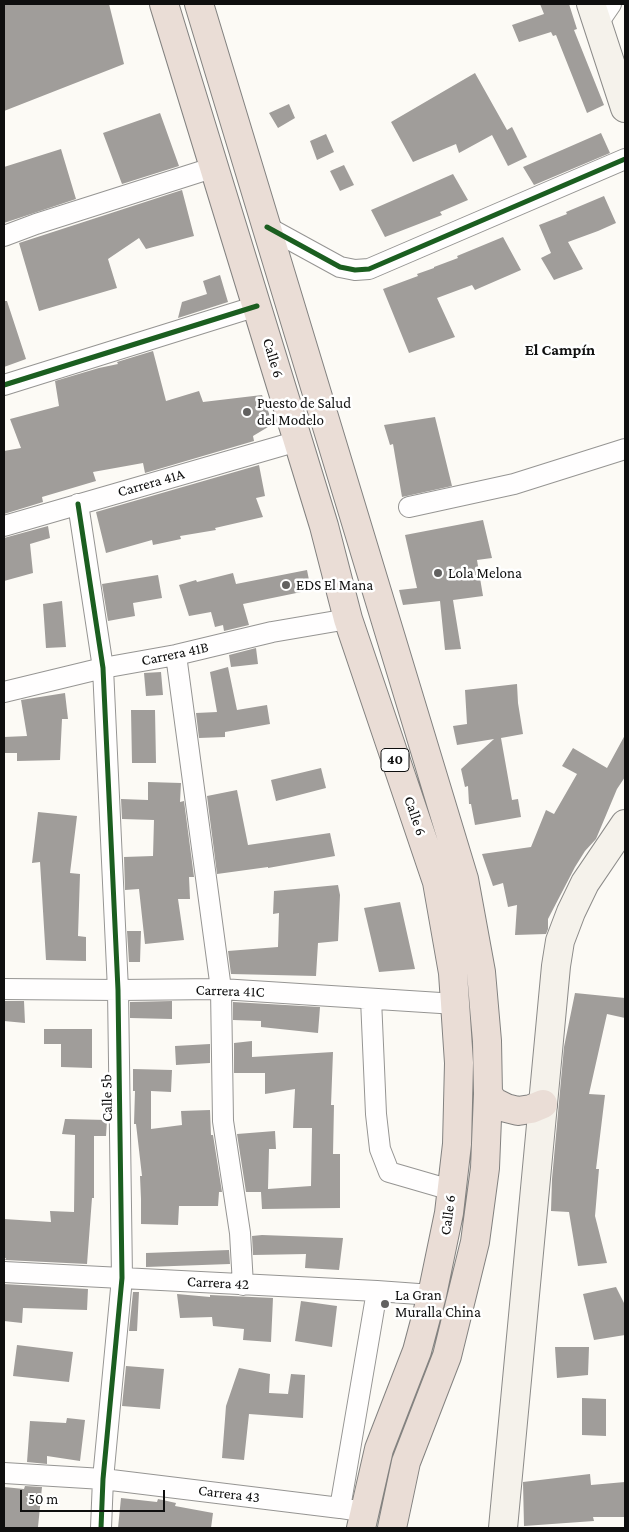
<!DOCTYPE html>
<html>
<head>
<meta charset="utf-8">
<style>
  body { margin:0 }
  #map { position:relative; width:629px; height:1532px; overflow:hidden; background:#fcfaf5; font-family:"Crimson Pro",serif }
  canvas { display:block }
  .frame { position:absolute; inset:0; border:5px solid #0f0f0f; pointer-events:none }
  .scale { position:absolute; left:20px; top:1490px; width:145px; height:22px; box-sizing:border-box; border:2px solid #0f0f0f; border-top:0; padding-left:6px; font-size:15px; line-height:18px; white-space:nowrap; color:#0f0f0f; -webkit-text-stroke:4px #fff; paint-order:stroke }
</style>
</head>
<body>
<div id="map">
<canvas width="629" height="1532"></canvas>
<div class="frame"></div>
<div class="scale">50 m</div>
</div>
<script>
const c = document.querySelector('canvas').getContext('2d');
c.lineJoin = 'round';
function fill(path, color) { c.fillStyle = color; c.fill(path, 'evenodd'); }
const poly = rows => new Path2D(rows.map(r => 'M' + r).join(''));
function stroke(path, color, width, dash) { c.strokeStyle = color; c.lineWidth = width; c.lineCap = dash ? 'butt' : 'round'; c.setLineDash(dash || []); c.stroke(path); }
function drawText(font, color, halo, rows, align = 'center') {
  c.font = font + ' "Crimson Pro",serif'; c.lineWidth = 5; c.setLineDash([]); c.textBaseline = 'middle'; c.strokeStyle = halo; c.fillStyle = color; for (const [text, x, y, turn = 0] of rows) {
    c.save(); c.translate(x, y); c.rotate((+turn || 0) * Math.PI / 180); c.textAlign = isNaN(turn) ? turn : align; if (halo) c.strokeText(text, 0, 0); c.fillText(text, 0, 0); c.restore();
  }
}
const building = poly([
  [4,4,109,4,124,64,4,111],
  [540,4,569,4,577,29,574,30,604,105,587,113,556,35,553,36,551,32,519,42,512,25,544,14],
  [475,73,507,130,512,127,527,157,508,166,492,135,459,153,456,144,413,162,391,122],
  [289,104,295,118,278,128,269,113],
  [160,113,179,166,122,184,103,133],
  [601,133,610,153,534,185,523,167],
  [326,134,334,152,317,160,310,141],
  [61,149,76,199,4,223,4,167],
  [344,165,354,185,340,191,330,171],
  [453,174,468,200,440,212,442,215,385,237,371,210],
  [182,190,194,236,146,249,139,238,108,259,117,288,39,311,19,243],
  [604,196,616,223,598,231,568,242,583,269,554,280,541,258,551,253,539,225,567,214,566,212],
  [503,237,521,270,475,290,472,285,437,298,455,337,409,353,383,289,418,276,417,274,434,268,434,267,458,258,457,256],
  [220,275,228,302,178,318,182,302,207,294,203,281],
  [4,301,7,301,26,359,4,367],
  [153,351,166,401,199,391,203,402,262,395,273,424,253,436,254,441,145,473,143,463,93,472,96,481,42,497,43,502,4,514,4,451,21,448,10,419,59,406,55,381,99,368,118,364,117,362],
  [435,417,452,486,402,497,393,444,390,445,384,425],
  [259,465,265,496,256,498,263,517,215,528,216,530,180,536,181,539,153,545,152,540,106,553,96,512],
  [483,520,492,558,477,560,483,596,453,600,461,649,445,650,440,601,403,605,399,590,417,588,405,535],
  [48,526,50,538,30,544,33,573,4,581,4,538],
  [307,570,311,590,243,604,249,625,224,631,223,625,215,627,211,612,189,616,179,585,196,580,197,582,233,573,236,584],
  [158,575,162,598,133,603,135,616,108,621,102,584],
  [62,601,66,647,46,648,43,604],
  [256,648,258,664,231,667,229,655],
  [228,667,237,710,267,705,270,724,225,732,225,737,199,738,196,713,217,712,210,672],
  [161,672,163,695,146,696,144,673],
  [517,684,518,703,523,734,501,738,512,800,518,799,521,817,475,825,471,804,469,804,468,786,465,787,461,769,494,739,457,745,453,726,467,724,465,690],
  [65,693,68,719,62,719,60,760,17,761,17,753,4,753,4,737,27,736,21,700],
  [131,710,155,710,156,763,132,763],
  [625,735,625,777,617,789,596,839,585,851,575,867,548,919,548,929,546,934,515,935,517,905,508,907,503,883,493,886,482,854,531,847,546,810,554,814,577,774,562,766,573,748,607,768],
  [321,768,326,788,276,801,271,780],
  [148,782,181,783,180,802,184,801,194,877,189,877,190,899,178,899,184,940,145,944,139,889,125,890,124,857,153,856,154,820,122,819,121,799,148,800],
  [237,790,248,845,330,833,335,856,268,868,268,867,217,874,207,796],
  [38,812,77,816,70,873,80,874,78,936,86,937,86,961,46,960,40,862,32,863],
  [338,885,340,895,338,941,318,943,316,976,231,974,228,951,278,947,279,913,273,914,274,891],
  [400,902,415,969,379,972,364,908],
  [127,931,141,931,140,962,129,962],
  [575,993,625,998,625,1018,607,1014,589,1094,605,1095,596,1169,599,1169,595,1216,607,1263,578,1266,569,1212,551,1211,552,1179,564,1047],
  [4,1001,24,1001,25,1023,4,1021],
  [172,1001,172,1019,130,1018,130,1002],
  [233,1002,320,1007,318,1033,261,1027,261,1021,233,1020],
  [44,1029,92,1029,92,1068,61,1067,61,1044,44,1044],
  [252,1041,252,1057,333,1052,331,1105,334,1105,333,1154,340,1154,340,1208,262,1209,261,1192,246,1192,237,1134,275,1131,276,1149,269,1149,268,1189,311,1186,312,1128,293,1128,295,1089,265,1094,265,1073,234,1073,234,1043],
  [210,1044,210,1063,176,1065,175,1046],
  [133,1069,172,1070,171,1092,151,1091,151,1129,182,1125,181,1111,210,1110,211,1135,213,1135,222,1192,219,1192,218,1206,179,1206,178,1225,141,1224,141,1199,140,1176,142,1176,136,1124,134,1124,135,1091,133,1091],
  [65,1119,107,1120,106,1136,94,1136,94,1198,92,1198,87,1264,5,1260,6,1258,4,1258,4,1219,51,1222,50,1211,74,1212,75,1135,62,1134],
  [262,1235,343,1238,339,1270,305,1268,306,1254,253,1255,252,1236],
  [229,1250,230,1264,146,1267,146,1253],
  [4,1284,88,1289,87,1310,23,1308,22,1323,4,1321],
  [616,1287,625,1305,625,1335,594,1340,583,1294],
  [133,1292,139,1292,137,1331,129,1331],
  [177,1294,210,1297,210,1295,273,1298,271,1342,243,1340,244,1329,213,1326,212,1317,180,1318],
  [301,1301,337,1306,332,1347,295,1341],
  [17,1345,73,1352,69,1382,13,1376],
  [555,1347,589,1347,588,1375,557,1378],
  [126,1366,164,1369,160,1409,122,1406],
  [239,1368,270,1374,269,1393,288,1394,291,1374,305,1375,303,1418,249,1414,244,1460,222,1458,226,1406],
  [582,1398,606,1399,606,1436,582,1435],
  [67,1418,85,1420,80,1461,47,1456,47,1464,27,1462,30,1421,66,1423],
  [590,1474,591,1485,625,1482,625,1517,593,1517,594,1521,524,1526,523,1482],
  [25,1486,42,1487,38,1527,4,1528,4,1487,24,1489],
  [121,1498,157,1502,158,1499,176,1503,175,1506,213,1513,211,1528,118,1528]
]);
const street = poly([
  [598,23,611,4],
  [267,227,340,267,355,270,369,269,625,159],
  [4,236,36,224,215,167],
  [4,385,257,306],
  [78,504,103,668,118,990,122,1278,103,1479,101,1528],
  [409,507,514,484,625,449],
  [4,526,298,441],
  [176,655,221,989,223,1121,240,1233,243,1285],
  [4,692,103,668,176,655,272,632,348,619],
  [4,989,118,990,221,989,456,1004],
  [371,999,376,1114,380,1149,389,1172,451,1190],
  [4,1272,377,1291,432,1295],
  [4,1473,103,1479,340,1508,365,1512],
  [340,1508,377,1291]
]);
const secondary = poly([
  [591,4,625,108],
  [503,1528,556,966,560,941,571,912,585,883,625,824]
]);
const highway = poly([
  [164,4,324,526,348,619,437,882,453,973,459,1063,457,1144,449,1213,432,1295,417,1351,379,1449,361,1528],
  [199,4,464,879,481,972,487,1041,488,1094,485,1168,475,1242,447,1356,406,1462,392,1528],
  [488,1094,494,1102,506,1108,518,1111,531,1109,543,1104]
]);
const cycleway = poly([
  [267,227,340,267,355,270,369,269,625,159],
  [4,385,257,306],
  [78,504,103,668,118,990,122,1278,103,1479,101,1528]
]);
const markers = [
  [247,412,5,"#626160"],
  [438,573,5,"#626160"],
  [286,585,5,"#626160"],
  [385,1304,5,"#626160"]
];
const shields = [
  [395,760,28]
];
const shieldNames = [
  ["40",395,760]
];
const streetNames = [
  ["Calle 6",273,358,73],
  ["Carrera 41A",151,483,-16],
  ["Carrera 41B",175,654,-12],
  ["Calle 6",415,816,71],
  ["Carrera 41C",230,991,2],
  ["Calle 5b",107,1098,-91],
  ["Calle 6",448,1215,-82],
  ["Carrera 42",218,1283,3],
  ["Carrera 43",229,1494,7]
];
const poiNames = [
  ["Puesto de Salud",257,403],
  ["del Modelo",257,420],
  ["Lola Melona",448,573],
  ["EDS El Mana",296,585],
  ["La Gran",395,1295],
  ["Muralla China",395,1312]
];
const neighbourhoodNames = [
  ["El Campín",560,350]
];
fill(building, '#a09d9a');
stroke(street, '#969593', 22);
stroke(secondary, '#8c8b89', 30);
stroke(highway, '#838280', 30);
stroke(street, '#fffefe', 20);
stroke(secondary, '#f5f2eb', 28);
stroke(highway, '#eaddd6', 28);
stroke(cycleway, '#1b5e20', 5);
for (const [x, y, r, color] of markers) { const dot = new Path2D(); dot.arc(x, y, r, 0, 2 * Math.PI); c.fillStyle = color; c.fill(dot); stroke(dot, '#fff', 2); }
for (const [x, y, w] of shields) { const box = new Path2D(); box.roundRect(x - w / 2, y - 11.5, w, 23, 4); c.fillStyle = '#fff'; c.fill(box); stroke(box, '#0f0f0f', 1); }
drawText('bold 14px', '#0f0f0f', null, shieldNames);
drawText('15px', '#0f0f0f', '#fff', streetNames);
drawText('15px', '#0f0f0f', '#fff', poiNames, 'left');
drawText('bold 16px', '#0f0f0f', '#fff', neighbourhoodNames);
</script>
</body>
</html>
